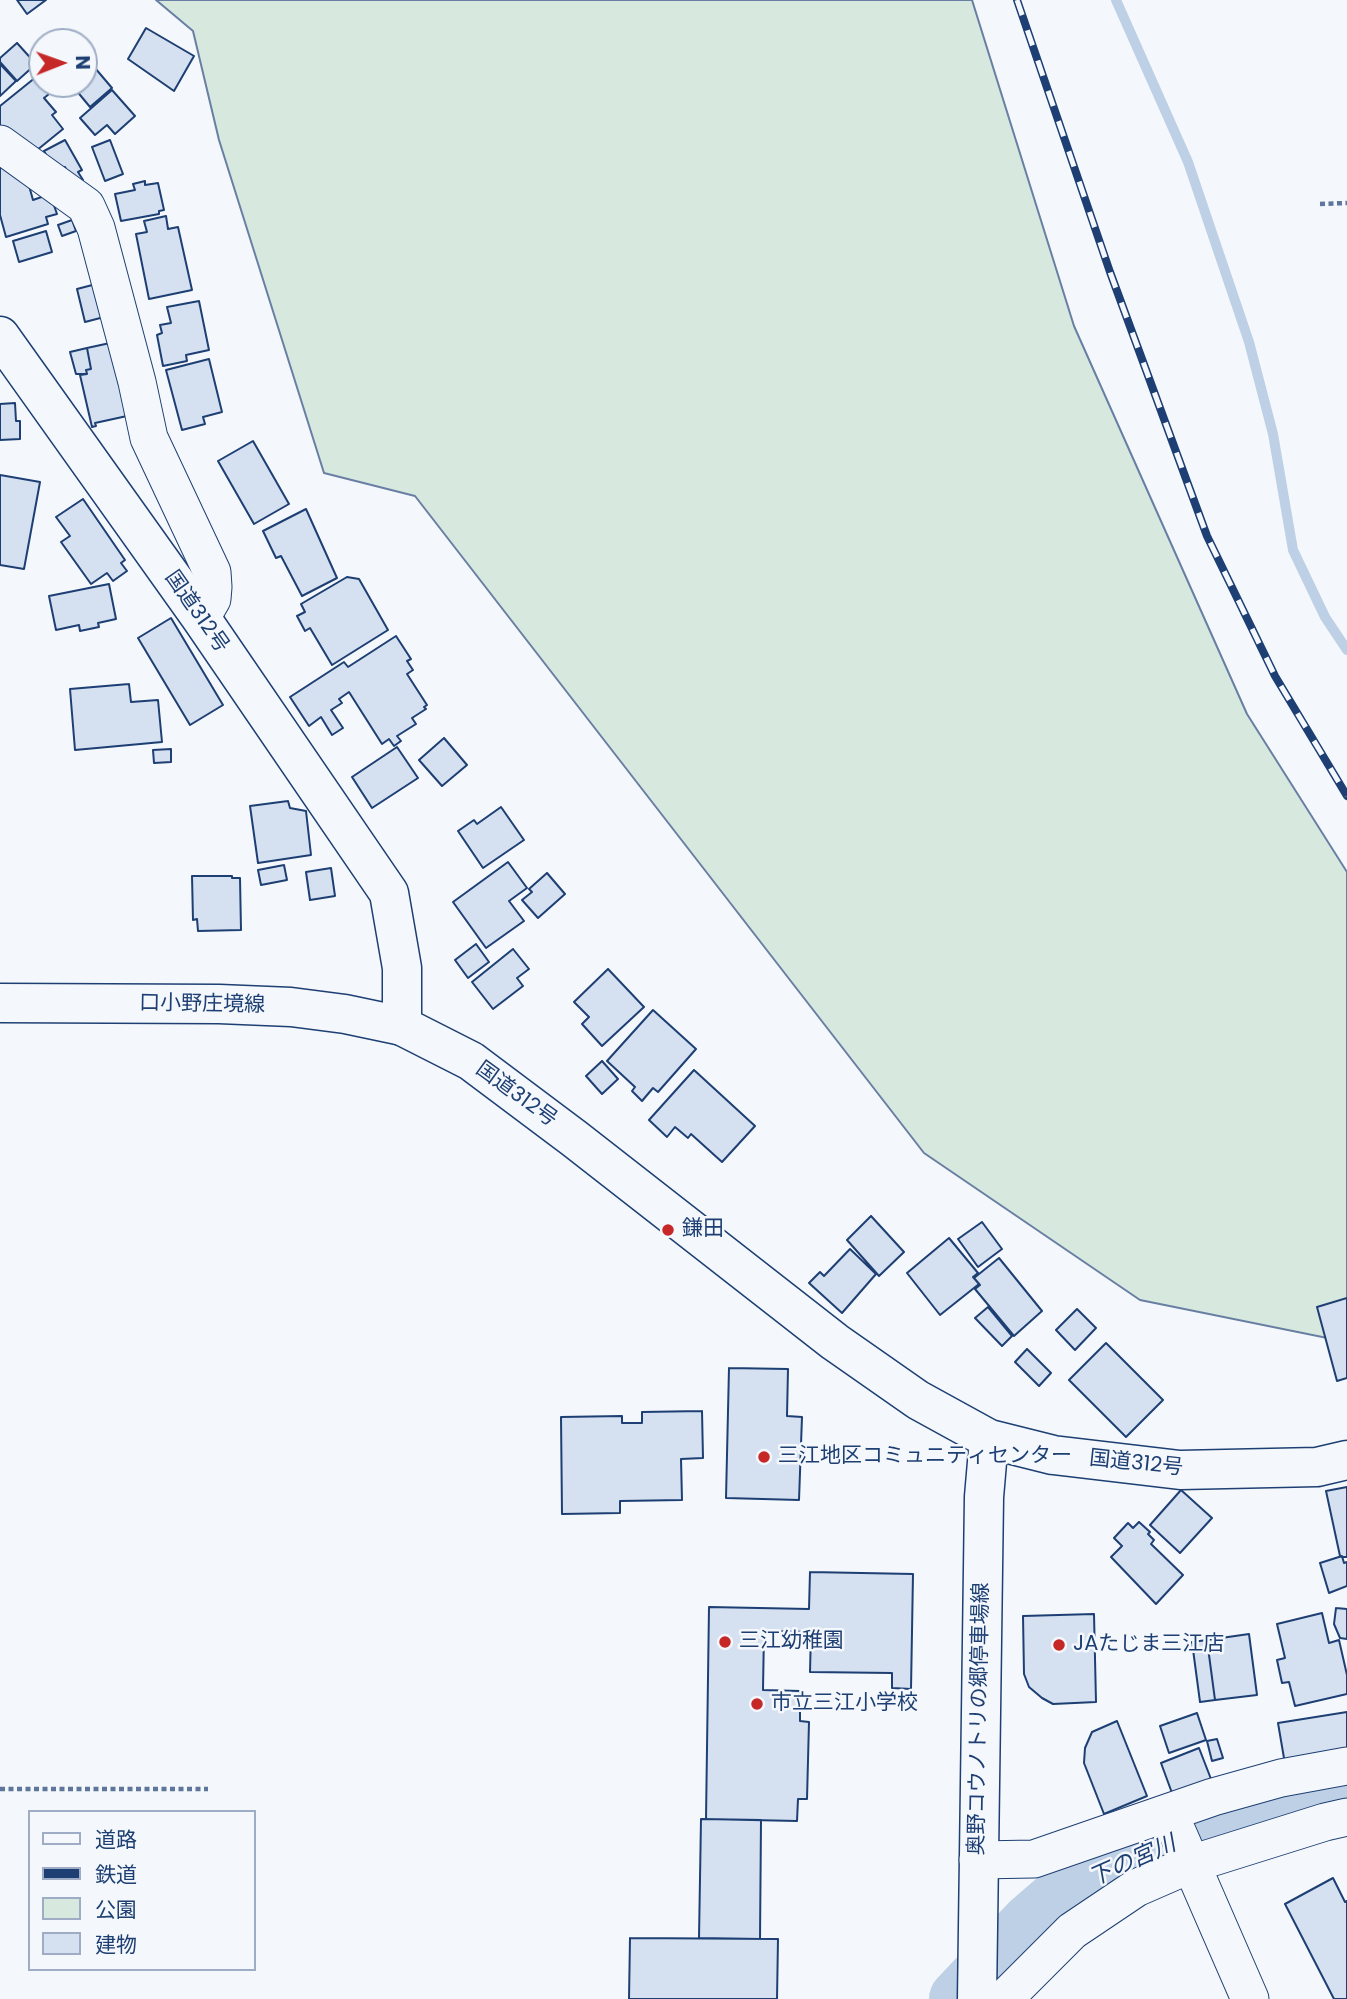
<!DOCTYPE html>
<html>
<head>
<meta charset="utf-8">
<style>
  body { margin:0 }
  #map { position:relative; width:1347px; height:1999px; overflow:hidden; background:#f4f7fb; font-family:Poppins,"Noto Sans JP",sans-serif }
  canvas { display:block }
  .legend { position:absolute; left:28px; top:1810px; width:228px; height:161px; box-sizing:border-box; background:#f4f7fb; border:2px solid #9eadc5; margin:0; padding:9px 12px; list-style:none; font-size:21px; color:#1d3f73 }
  .legend li { display:flex; align-items:center; gap:14px; height:35px }
  .legend b { width:35px; border:2px solid #9eadc5 }
  .north { position:absolute; left:28px; top:28px; width:70px; height:70px; box-sizing:border-box; background:#f4f7fb; border:2px solid #9eadc5; border-radius:50%; rotate:89deg; font-size:19px; font-weight:700; line-height:28px; text-align:center; color:#1d3f73 }
  .north::after { content:''; display:block; margin:auto; width:24px; height:32px; background:#c62828; clip-path:polygon(50% 0,100% 100%,50% 72%,0 100%) }
</style>
</head>
<body>
<div id="map">
<canvas width="1347" height="1999"></canvas>
<ul class="legend">
<li><b style="height:9px;background:#f4f7fb"></b>道路</li>
<li><b style="height:9px;background:#1d3f73"></b>鉄道</li>
<li><b style="height:19px;background:#d7e8df"></b>公園</li>
<li><b style="height:19px;background:#d5e0f0"></b>建物</li>
</ul>
<div class="north">N</div>
</div>
<script>
const c = document.querySelector('canvas').getContext('2d');
c.lineJoin = 'round';
function fill(path, color) { c.fillStyle = color; c.fill(path, 'evenodd'); }
const poly = rows => new Path2D(rows.map(r => 'M' + r).join(''));
function stroke(path, color, width, dash) { c.strokeStyle = color; c.lineWidth = width; c.lineCap = dash ? 'butt' : 'round'; c.setLineDash(dash || []); c.stroke(path); }
function drawText(font, color, halo, rows, align = 'center') {
  c.font = font + ' Poppins,"Noto Sans JP",sans-serif'; c.lineWidth = 5; c.setLineDash([]); c.textBaseline = 'middle'; c.strokeStyle = halo; c.fillStyle = color; for (const [text, x, y, turn = 0] of rows) {
    c.save(); c.translate(x, y); c.rotate((+turn || 0) * Math.PI / 180); c.textAlign = isNaN(turn) ? turn : align; if (halo) c.strokeText(text, 0, 0); c.fillText(text, 0, 0); c.restore();
  }
}
const green = poly([
  [156,0,972,0,1074,326,1247,714,1347,872,1347,1342,1140,1300,924,1153,415,496,324,473,219,140,193,31,156,0]
]);
const stream = poly([
  [1116,0,1188,162,1249,342,1273,434,1293,550,1325,617,1347,650]
]);
const river = poly([
  [959,1999,1031,1923,1068,1891,1173,1843,1347,1794]
]);
const building = poly([
  [17,0,46,0,27,14,17,0],
  [146,28,194,56,174,91,128,59,146,28],
  [17,43,36,64,17,81,0,62,0,58,17,43],
  [84,55,112,88,90,107,71,84,84,84,84,55],
  [0,64,16,81,0,96,0,64],
  [36,77,49,94,44,98,56,112,52,115,63,129,31,155,0,126,0,106,36,77],
  [112,90,135,116,115,134,107,125,95,135,80,118,112,90],
  [65,140,82,170,78,172,83,180,74,185,65,167,55,172,44,151,65,140],
  [110,140,123,174,105,181,92,147,110,140],
  [0,163,13,168,16,178,26,175,33,200,50,194,57,214,46,217,48,224,6,237,0,215,0,163],
  [145,181,145,185,158,183,164,210,159,211,159,214,121,221,115,194,135,190,133,184,145,181],
  [166,216,168,229,178,227,192,290,149,299,136,234,147,232,144,221,166,216],
  [72,220,76,231,62,236,58,225,72,220],
  [46,231,52,252,19,262,13,241,46,231],
  [100,283,108,316,85,322,77,289,100,283],
  [199,301,209,350,186,355,187,361,163,366,157,335,162,333,160,325,171,323,167,307,199,301],
  [110,343,127,416,95,423,96,426,92,427,80,375,87,374,86,370,91,369,87,348,110,343],
  [87,348,91,369,86,370,87,374,76,374,70,352,87,348],
  [209,359,222,412,203,417,205,424,182,430,166,370,209,359],
  [15,403,16,421,20,421,20,439,0,440,0,404,15,403],
  [253,441,289,504,254,524,218,461,253,441],
  [0,475,40,482,24,569,0,565,0,475],
  [83,499,125,560,121,563,127,571,113,581,107,573,91,584,61,542,70,536,56,517,83,499],
  [306,509,337,578,302,596,281,556,276,558,263,531,306,509],
  [347,577,359,579,388,630,332,665,310,628,305,631,297,616,305,612,301,604,347,577],
  [109,584,116,619,98,623,99,627,80,631,79,625,56,630,49,596,109,584],
  [171,618,223,705,190,725,138,638,171,618],
  [396,636,411,659,407,661,413,670,407,674,427,705,424,707,426,709,412,718,416,724,397,736,401,741,394,746,389,739,382,744,349,692,339,699,342,703,331,710,343,728,332,735,321,717,309,726,290,697,344,662,348,667,396,636],
  [129,684,131,702,158,700,162,742,75,750,70,689,129,684],
  [444,738,467,765,442,786,419,760,444,738],
  [397,747,418,778,372,808,352,777,397,747],
  [171,749,171,762,154,763,153,750,171,749],
  [288,801,290,808,306,811,311,855,258,863,250,806,288,801],
  [501,807,524,840,483,868,458,831,474,820,477,824,501,807],
  [508,862,527,888,509,901,524,921,486,948,453,902,508,862],
  [284,865,287,880,261,885,258,870,284,865],
  [331,868,335,896,310,900,306,872,331,868],
  [547,873,565,894,538,918,522,900,532,892,529,889,547,873],
  [192,876,232,876,232,878,240,878,241,930,198,931,197,919,193,920,192,876],
  [476,944,489,962,468,978,455,960,476,944],
  [513,949,529,969,517,978,523,986,493,1009,472,982,513,949],
  [608,969,644,1007,602,1046,582,1024,589,1017,574,1002,608,969],
  [653,1010,696,1049,658,1092,653,1088,642,1101,632,1091,635,1087,607,1061,653,1010],
  [602,1061,618,1079,602,1094,586,1076,602,1061],
  [694,1070,755,1126,722,1162,691,1134,688,1138,675,1127,667,1137,649,1120,694,1070],
  [871,1216,904,1252,879,1276,847,1240,871,1216],
  [982,1222,1002,1249,978,1267,958,1239,982,1222],
  [949,1238,978,1273,973,1277,979,1284,940,1315,907,1273,949,1238],
  [850,1249,876,1274,842,1313,809,1283,820,1272,824,1276,850,1249],
  [999,1258,1042,1311,1014,1336,975,1289,980,1285,974,1278,999,1258],
  [1347,1298,1347,1378,1337,1381,1317,1307,1347,1298],
  [988,1307,1012,1336,1002,1346,975,1318,988,1307],
  [1077,1309,1096,1328,1075,1350,1056,1330,1077,1309],
  [1106,1343,1163,1400,1126,1437,1069,1380,1106,1343],
  [1027,1349,1051,1373,1039,1386,1015,1362,1027,1349],
  [729,1368,788,1369,787,1416,802,1417,799,1500,726,1498,729,1368],
  [702,1411,703,1458,681,1459,682,1500,620,1501,620,1513,562,1514,561,1417,622,1416,622,1423,642,1423,642,1412,702,1411],
  [1347,1487,1347,1557,1342,1557,1340,1556,1326,1491,1347,1487],
  [1181,1490,1212,1518,1180,1553,1150,1525,1181,1490],
  [1139,1522,1150,1532,1148,1534,1154,1540,1151,1544,1183,1575,1156,1604,1111,1557,1122,1546,1114,1538,1128,1523,1133,1528,1139,1522],
  [1342,1556,1344,1563,1347,1562,1347,1586,1329,1593,1320,1563,1342,1556],
  [810,1572,913,1574,911,1689,892,1688,892,1673,810,1672,811,1632,764,1631,763,1690,800,1691,800,1721,809,1722,807,1799,798,1799,797,1821,706,1819,709,1607,809,1609,810,1572],
  [1336,1608,1347,1609,1347,1639,1340,1638,1334,1624,1336,1608],
  [1322,1613,1329,1643,1339,1640,1347,1675,1347,1694,1295,1706,1289,1682,1282,1683,1277,1660,1285,1658,1277,1624,1322,1613],
  [1094,1614,1096,1702,1053,1704,1042,1698,1029,1687,1024,1674,1023,1616,1094,1614],
  [1249,1634,1257,1695,1215,1700,1207,1640,1249,1634],
  [1207,1640,1215,1700,1200,1702,1192,1642,1207,1640],
  [1347,1712,1347,1754,1285,1764,1278,1723,1347,1712],
  [1197,1713,1206,1740,1169,1753,1160,1726,1197,1713],
  [1117,1721,1147,1796,1104,1814,1084,1763,1085,1748,1092,1732,1117,1721],
  [1217,1739,1223,1758,1212,1761,1207,1741,1217,1739],
  [1199,1748,1211,1779,1172,1793,1161,1763,1199,1748],
  [701,1819,761,1820,760,1939,699,1938,701,1819],
  [1333,1878,1345,1902,1347,1901,1347,1999,1334,1999,1285,1904,1333,1878],
  [630,1938,778,1939,777,1999,629,1999,630,1938]
]);
const path = poly([
  [1320,204,1347,203],
  [0,1789,208,1789]
]);
const minor = poly([
  [0,144,86,206,96,228,137,382,149,438,212,572,213,587,212,599,201,618],
  [1169,1813,1250,1999],
  [978,1860,1034,1859,1213,1797,1281,1778,1347,1766],
  [1004,1999,1072,1931,1136,1888,1191,1864,1325,1822,1347,1817]
]);
const major = poly([
  [0,1003,219,1004,291,1007,345,1014,402,1026],
  [977,1999,984,1497,989,1439]
]);
const highway = poly([
  [0,336,201,618,389,893,402,968,402,1026,471,1061,575,1139,835,1342,918,1400,989,1439,1053,1455,1180,1470,1317,1467,1347,1460]
]);
const rail = poly([
  [1017,0,1110,272,1207,536,1275,676,1347,796]
]);
const markers = [
  [668,1230,7,"#c62828"],
  [764,1457,7,"#c62828"],
  [725,1642,7,"#c62828"],
  [1059,1645,7,"#c62828"],
  [757,1704,7,"#c62828"]
];
const streetNames = [
  ["国道312号",196,612,55],
  ["口小野庄境線",202,1005,1],
  ["国道312号",516,1095,36],
  ["国道312号",1136,1464,6],
  ["奥野コウノトリの郷停車場線",980,1719,-89]
];
const poiNames = [
  ["鎌田",682,1230],
  ["三江地区コミュニティセンター",778,1457],
  ["三江幼稚園",739,1642],
  ["JAたじま三江店",1073,1645],
  ["市立三江小学校",771,1704]
];
const waterNames = [
  ["下の宮川",1133,1862,-24]
];
fill(green, '#d7e8df');
stroke(green, '#687fa3', 2);
stroke(stream, '#bed0e5', 10);
stroke(river, '#bed0e5', 60);
fill(building, '#d5e0f0');
stroke(building, '#1d3f73', 2);
stroke(minor, '#1d3f73', 39);
stroke(major, '#1d3f73', 41);
stroke(highway, '#1d3f73', 41);
stroke(path, '#5e769c', 4.5, [5, 3.5]);
stroke(minor, '#f4f7fb', 37);
stroke(major, '#f4f7fb', 38);
stroke(highway, '#f4f7fb', 38);
stroke(rail, '#1d3f73', 8);
stroke(rail, '#f4f7fb', 5, [16]);
for (const [x, y, r, color] of markers) { const dot = new Path2D(); dot.arc(x, y, r, 0, 2 * Math.PI); c.fillStyle = color; c.fill(dot); stroke(dot, '#f4f7fb', 2.5); }
drawText('21px', '#1d3f73', '#f4f7fb', streetNames);
drawText('21px', '#1d3f73', '#f4f7fb', poiNames, 'left');
drawText('italic 23px', '#1d3f73', '#f4f7fb', waterNames);
</script>
</body>
</html>
